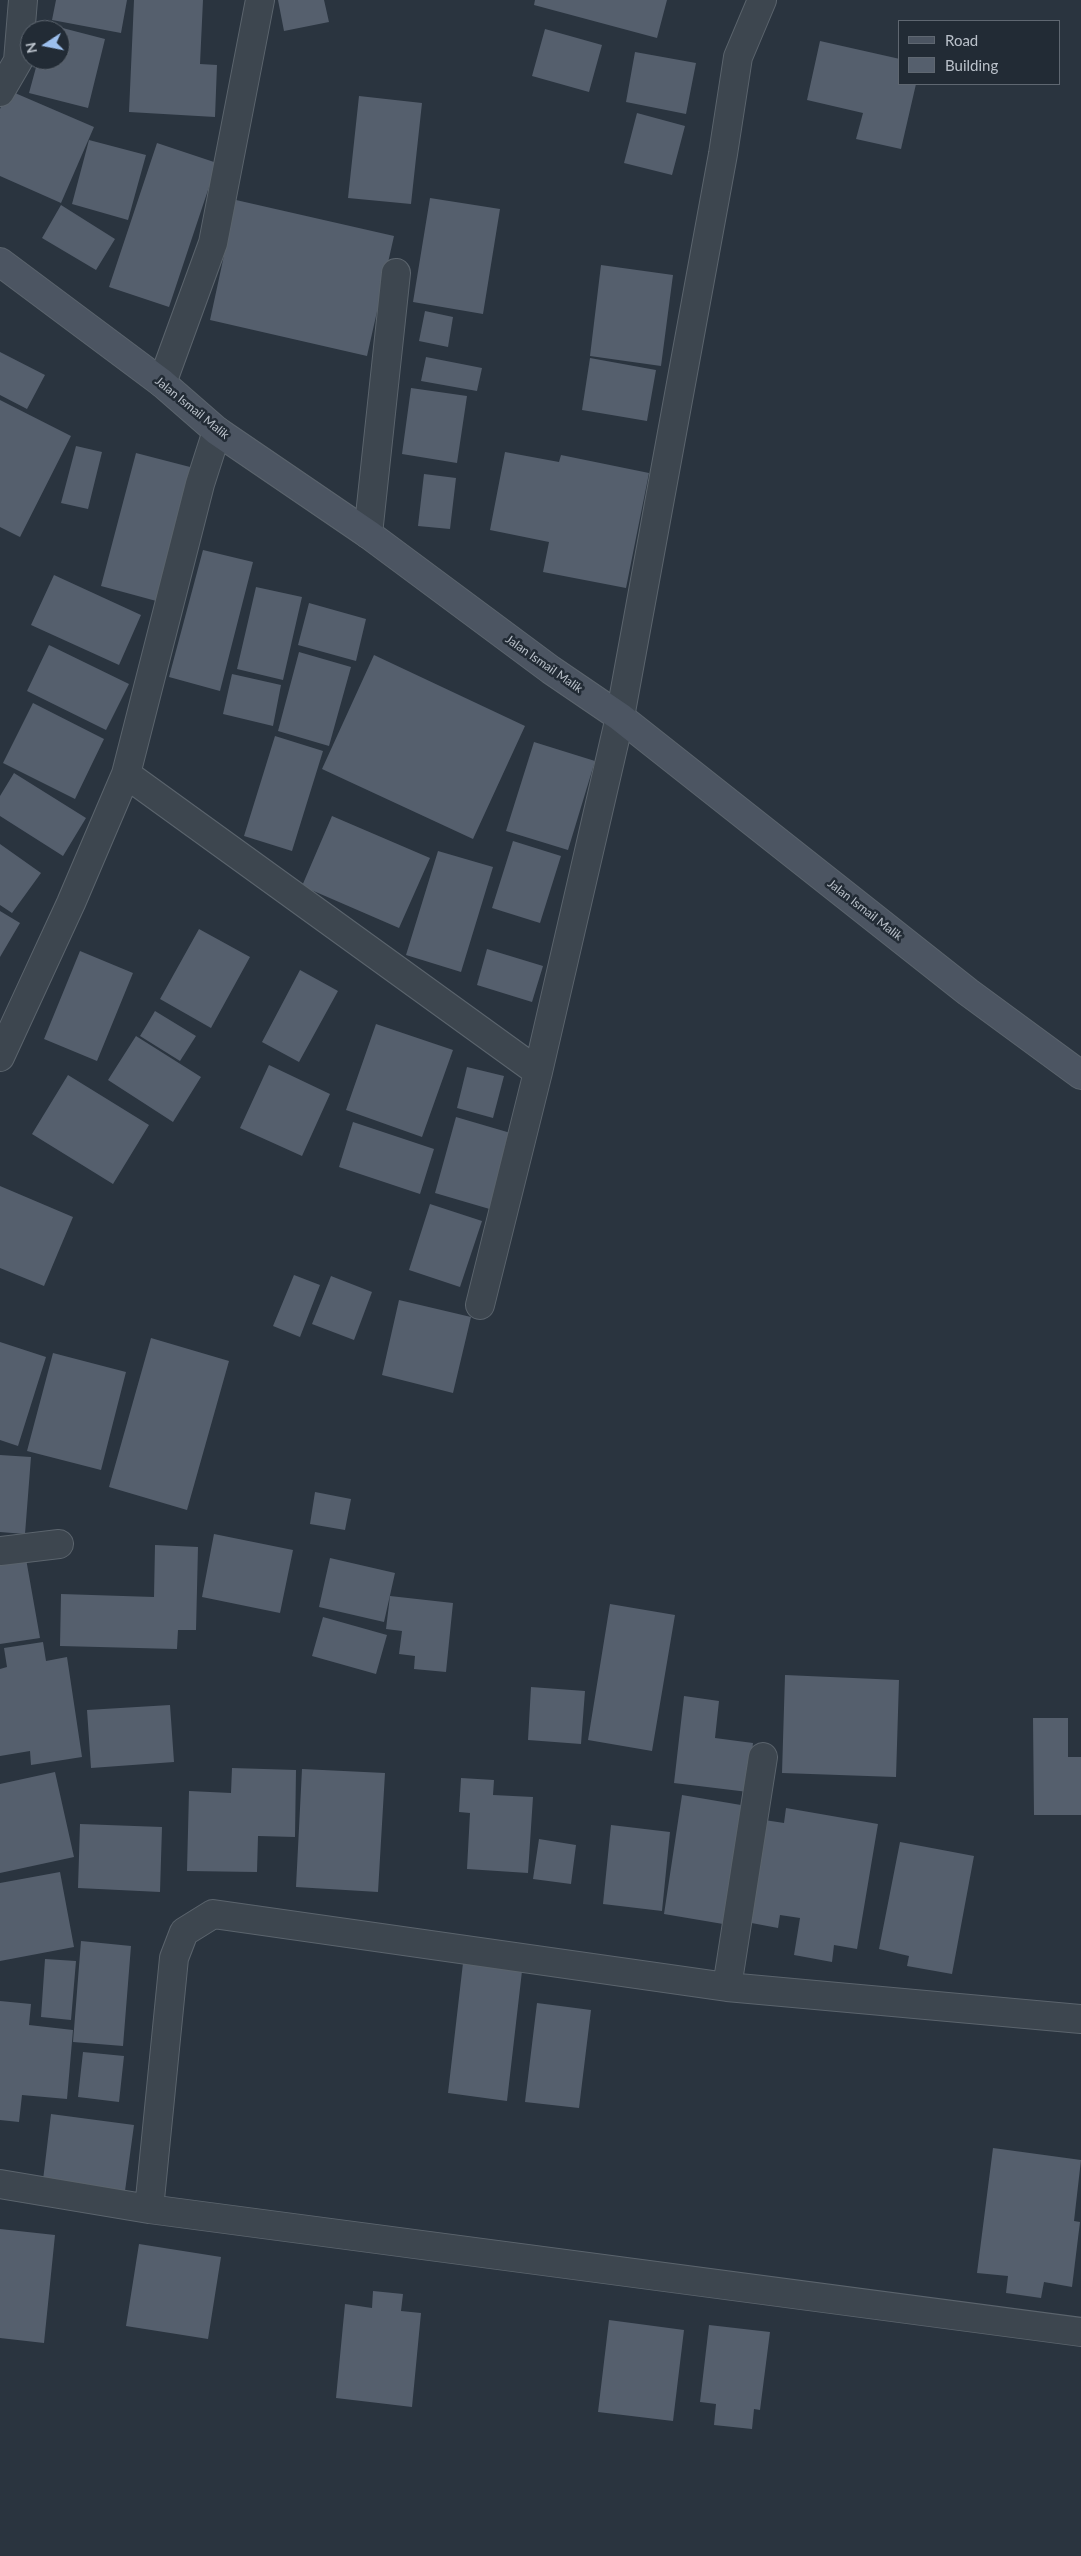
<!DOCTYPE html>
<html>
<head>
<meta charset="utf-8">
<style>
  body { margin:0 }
  #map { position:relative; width:1081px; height:2556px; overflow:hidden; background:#2a343f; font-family:Lato,sans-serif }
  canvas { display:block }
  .legend { position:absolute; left:898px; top:20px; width:162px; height:65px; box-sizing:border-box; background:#222b35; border:1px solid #5f6771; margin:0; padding:6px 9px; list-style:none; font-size:15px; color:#bac1ca }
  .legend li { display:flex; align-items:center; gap:10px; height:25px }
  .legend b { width:25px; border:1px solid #5f6771 }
  .north { position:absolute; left:20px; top:20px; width:50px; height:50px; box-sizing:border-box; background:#222b35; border:1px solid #5f6771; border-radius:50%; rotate:259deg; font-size:14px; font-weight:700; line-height:20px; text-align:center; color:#bac1ca }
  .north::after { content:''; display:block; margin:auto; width:18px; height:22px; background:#9cbfed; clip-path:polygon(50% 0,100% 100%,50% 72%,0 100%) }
</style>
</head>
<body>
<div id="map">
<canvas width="1081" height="2556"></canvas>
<ul class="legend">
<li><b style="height:6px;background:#4c5562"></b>Road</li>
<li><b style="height:14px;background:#555f6d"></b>Building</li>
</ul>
<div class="north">N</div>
</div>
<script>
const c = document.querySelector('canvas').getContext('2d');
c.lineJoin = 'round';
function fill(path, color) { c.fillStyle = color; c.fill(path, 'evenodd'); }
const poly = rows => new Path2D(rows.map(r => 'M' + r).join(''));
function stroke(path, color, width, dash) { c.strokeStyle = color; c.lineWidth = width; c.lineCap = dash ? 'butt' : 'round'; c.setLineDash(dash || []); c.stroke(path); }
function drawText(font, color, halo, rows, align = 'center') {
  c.font = font + ' Lato,sans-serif'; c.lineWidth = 5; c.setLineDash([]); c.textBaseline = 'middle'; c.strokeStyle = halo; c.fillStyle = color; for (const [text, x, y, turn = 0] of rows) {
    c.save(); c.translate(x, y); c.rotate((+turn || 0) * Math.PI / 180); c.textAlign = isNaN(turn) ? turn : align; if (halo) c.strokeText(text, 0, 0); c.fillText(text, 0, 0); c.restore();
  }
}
const building = poly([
  [56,0,127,0,121,33,52,20],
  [134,0,203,0,200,64,217,65,215,117,129,112],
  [278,0,324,0,329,22,284,31],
  [535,0,667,0,657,38,534,5],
  [47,24,105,39,88,108,29,93,38,60,60,60,60,30,45,30],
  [545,29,602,45,589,92,532,76],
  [820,41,900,59,900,84,916,84,901,149,856,139,863,113,807,100],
  [635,52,696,63,686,114,626,102],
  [8,90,94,127,61,203,0,176,0,109],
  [359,96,422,103,411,204,348,198],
  [637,113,685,126,672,175,624,163],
  [89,140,146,155,128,220,72,204],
  [157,143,217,163,169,307,109,287],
  [430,198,500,209,483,314,413,302],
  [236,200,394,236,367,356,210,320],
  [61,205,115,239,96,270,42,238],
  [601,265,673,275,661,366,590,356],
  [425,311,453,317,448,347,419,341],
  [0,352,45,375,27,409,0,395],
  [426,357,482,368,477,391,421,381],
  [590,358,656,370,647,421,582,410],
  [411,388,467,396,457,463,402,454],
  [0,400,71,436,20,537,0,527],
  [76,446,102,452,88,509,61,503],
  [505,452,559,462,561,455,649,473,626,588,543,572,549,542,490,530],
  [136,453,194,468,160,602,101,586],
  [424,474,456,478,450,529,418,526],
  [203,550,253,562,220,691,169,677],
  [54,575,141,615,119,665,31,625],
  [256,587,302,597,283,680,237,669],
  [309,603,366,619,356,661,298,645],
  [49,645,129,684,106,730,27,691],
  [299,652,351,667,329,746,278,731],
  [374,655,525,726,473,839,322,769],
  [232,674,281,685,273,726,223,714],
  [33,703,104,739,75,799,3,763],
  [275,736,323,751,292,851,244,836],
  [534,742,595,761,568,850,506,831],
  [14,773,86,818,63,856,0,816,0,796],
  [332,816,430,858,399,928,302,886],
  [513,841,561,856,540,923,492,908],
  [0,844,41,873,12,913,0,905],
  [438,851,493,867,461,972,406,955],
  [0,911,20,923,0,957],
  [199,929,250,957,211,1028,160,999],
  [487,949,543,966,532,1002,477,985],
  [80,951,133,973,97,1061,44,1039],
  [300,970,338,991,299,1062,262,1042],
  [155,1011,196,1036,180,1061,140,1036],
  [376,1024,453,1050,422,1137,346,1110],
  [136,1036,201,1077,173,1122,108,1080],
  [269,1065,330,1094,302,1156,240,1128],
  [467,1067,504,1076,493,1118,457,1108],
  [68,1075,149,1125,113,1184,32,1134],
  [456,1117,514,1134,493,1210,435,1193],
  [353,1122,434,1149,420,1194,339,1167],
  [0,1186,73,1217,44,1286,0,1268],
  [430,1204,482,1221,460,1287,409,1270],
  [294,1275,320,1285,300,1337,273,1326],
  [331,1276,372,1292,354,1340,312,1324],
  [399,1300,471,1317,453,1393,382,1375],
  [151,1338,229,1361,187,1510,109,1487],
  [0,1342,46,1357,18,1446,0,1440],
  [53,1353,126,1372,101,1470,27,1451],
  [0,1455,31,1457,25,1534,0,1532],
  [315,1492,351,1499,345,1530,310,1524],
  [214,1534,293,1550,280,1613,202,1597],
  [155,1545,198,1547,196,1630,178,1630,177,1649,60,1646,61,1594,154,1597],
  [25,1553,40,1638,0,1644,0,1557],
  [330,1558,395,1573,384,1622,319,1607],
  [390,1596,453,1603,446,1672,414,1669,415,1656,399,1654,402,1631,386,1629],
  [610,1604,675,1615,652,1751,588,1740],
  [323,1617,387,1635,376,1674,312,1656],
  [43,1642,46,1661,67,1657,82,1757,31,1765,30,1751,0,1756,0,1669,7,1667,4,1648],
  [785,1675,899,1680,896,1777,782,1773],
  [531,1687,585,1691,581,1744,528,1740],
  [684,1696,719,1701,715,1738,753,1743,748,1792,674,1783],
  [170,1705,174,1762,91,1768,87,1710],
  [1033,1718,1068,1718,1068,1757,1081,1757,1081,1815,1034,1815],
  [232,1768,296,1770,295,1837,258,1836,257,1872,187,1871,189,1791,231,1793],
  [302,1769,385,1773,378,1892,296,1887],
  [55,1772,74,1857,0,1873,0,1784],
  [461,1778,494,1780,493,1795,533,1797,528,1873,467,1869,470,1813,459,1812],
  [682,1795,741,1805,723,1924,664,1914],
  [786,1808,878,1824,857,1949,834,1945,832,1962,794,1955,800,1918,780,1915,778,1928,741,1921,758,1819,784,1823],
  [80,1824,162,1827,160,1892,78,1888],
  [611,1825,670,1832,662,1911,603,1904],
  [539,1839,576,1845,571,1884,533,1879],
  [900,1842,974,1856,952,1974,907,1966,909,1956,879,1949],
  [60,1872,74,1947,0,1961,0,1883],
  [81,1941,131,1946,123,2046,73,2042],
  [45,1959,76,1961,71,2020,41,2017],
  [463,1963,522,1971,507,2101,448,2093],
  [0,2001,31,2004,29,2025,73,2030,67,2099,22,2095,19,2122,0,2120],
  [537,2003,591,2010,579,2108,525,2102],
  [83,2052,124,2056,119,2102,78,2097],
  [51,2114,134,2125,125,2191,43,2180],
  [993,2148,1081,2160,1074,2221,1080,2222,1072,2287,1044,2282,1041,2298,1006,2293,1008,2276,977,2273],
  [0,2229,55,2235,44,2343,0,2338],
  [139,2244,221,2257,208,2339,126,2326],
  [373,2291,403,2294,401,2311,421,2313,412,2407,336,2398,345,2304,372,2308],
  [609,2320,684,2330,673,2421,598,2412],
  [709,2325,770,2332,760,2410,754,2409,752,2429,714,2425,716,2404,700,2402]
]);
const minor = poly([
  [0,92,18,61,23,0],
  [162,383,213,243,260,0],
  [368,534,396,273],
  [126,774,538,1072],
  [0,1057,71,903,126,774,200,484,217,431],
  [480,1305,538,1072,620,717,723,154,738,57,762,0],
  [0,1551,59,1544],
  [727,1987,763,1757],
  [0,2184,149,2209,1081,2332],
  [149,2209,174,1958,184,1932,213,1914,727,1987,1081,2019]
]);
const secondary = poly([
  [0,262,162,383,217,431,368,534,551,670,620,717,968,992,1081,1075]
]);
const streetNames = [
  ["Jalan Ismail Malik",192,408,39],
  ["Jalan Ismail Malik",544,664,35],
  ["Jalan Ismail Malik",865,910,38]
];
fill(building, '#555f6d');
stroke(minor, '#5b646d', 30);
stroke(secondary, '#5b646d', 30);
stroke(minor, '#3d464f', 28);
stroke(secondary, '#4c5562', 28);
drawText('12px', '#bac1ca', '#222b35', streetNames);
</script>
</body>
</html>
